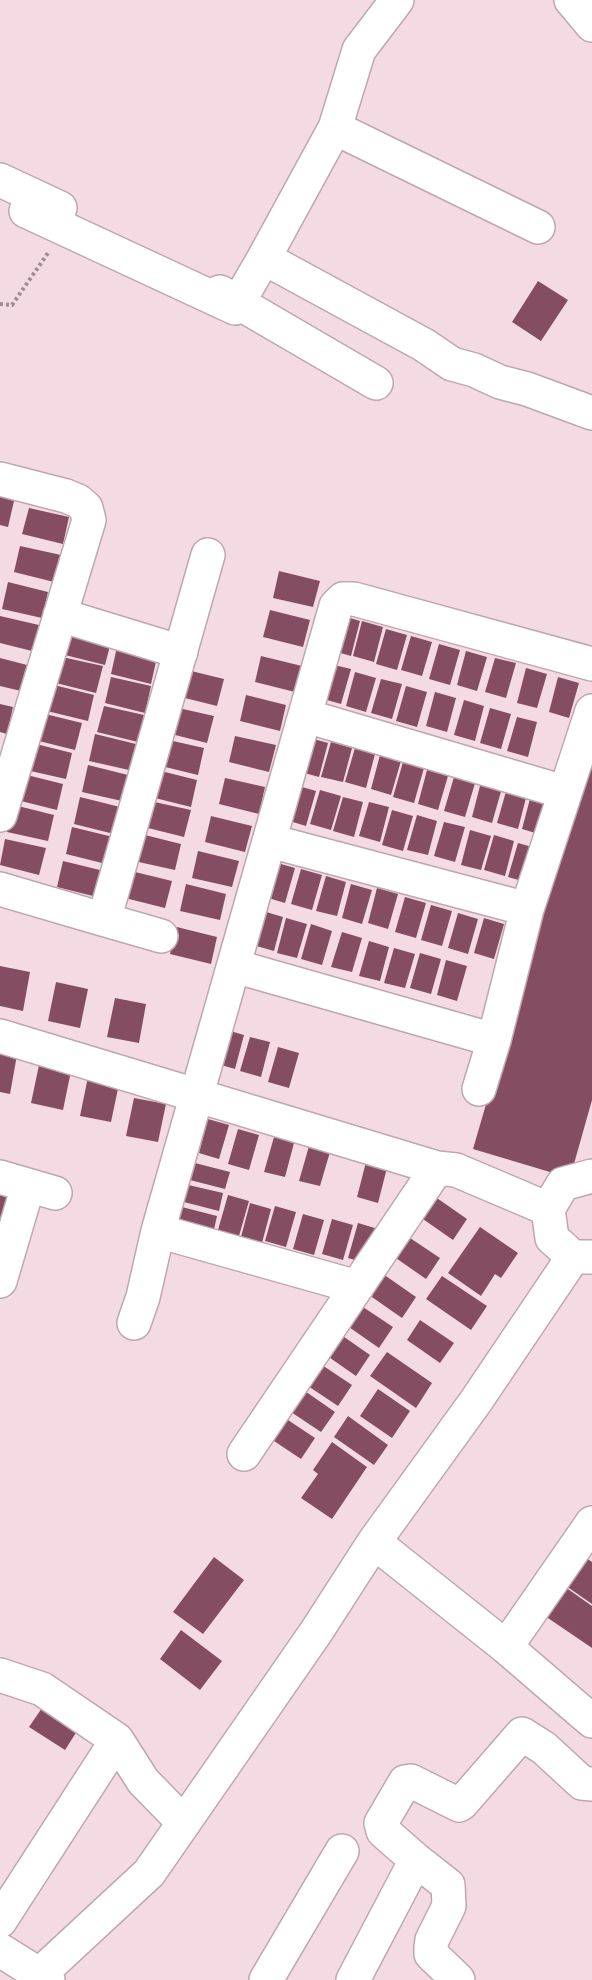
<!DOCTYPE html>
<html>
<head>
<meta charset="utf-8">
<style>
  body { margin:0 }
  canvas { display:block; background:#f4dbe3 }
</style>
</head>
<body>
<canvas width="592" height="1980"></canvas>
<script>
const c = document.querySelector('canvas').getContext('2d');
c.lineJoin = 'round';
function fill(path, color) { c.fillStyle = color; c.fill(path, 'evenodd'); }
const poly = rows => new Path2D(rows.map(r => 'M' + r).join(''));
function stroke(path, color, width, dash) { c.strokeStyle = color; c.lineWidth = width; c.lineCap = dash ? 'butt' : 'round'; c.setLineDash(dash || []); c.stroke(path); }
const building = poly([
  [538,281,568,300,541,341,512,322],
  [0,497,14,501,8,527,0,525],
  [29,508,69,517,63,544,22,534],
  [20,546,61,555,54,582,14,572],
  [279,571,320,581,313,607,273,598],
  [8,582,48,592,42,618,2,609],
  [270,610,310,620,303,647,263,637],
  [340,615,360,621,351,656,330,650],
  [0,616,39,625,32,651,0,643],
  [362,621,383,627,374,662,353,656],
  [71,628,112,638,105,665,65,655],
  [386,629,407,635,397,670,376,664],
  [411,636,432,642,422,676,401,670],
  [439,644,460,650,450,685,429,679],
  [117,647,157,657,151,684,111,674],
  [466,651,487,657,477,691,457,685],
  [261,656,302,666,295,692,255,682],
  [62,657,103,666,96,693,56,683],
  [0,658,27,665,21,691,0,686],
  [495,658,516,663,506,698,485,692],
  [330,664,351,669,341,704,320,698],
  [526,668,547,674,537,708,517,703],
  [183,669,224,679,217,706,177,696],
  [355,672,376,678,366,712,346,706],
  [111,677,151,686,145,713,105,703],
  [558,677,579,683,569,718,549,712],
  [381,679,402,684,392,719,371,713],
  [54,685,94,695,88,721,47,711],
  [406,686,427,692,417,727,396,721],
  [435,692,456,698,447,732,426,726],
  [246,695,286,705,280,731,240,721],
  [464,700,484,706,475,741,454,735],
  [0,704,13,707,7,734,0,732],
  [104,706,144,715,138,742,97,732],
  [174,707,214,716,207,743,167,733],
  [490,708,511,714,501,749,480,743],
  [41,713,82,723,75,750,35,740],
  [517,717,537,722,528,757,507,751],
  [95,734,136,744,129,770,89,761],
  [235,736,276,745,269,772,229,762],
  [307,737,328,743,319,777,297,771],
  [164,739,204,748,198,775,157,765],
  [592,740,592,1100,570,1178,473,1149],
  [331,742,352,748,343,782,321,777],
  [32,743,72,753,66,779,26,770],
  [355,748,375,754,366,788,345,782],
  [380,755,401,761,391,795,371,789],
  [403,762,424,768,414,803,393,797],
  [88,765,128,775,122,801,82,792],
  [157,770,197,780,191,807,151,797],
  [427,770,448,776,438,810,418,804],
  [23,774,63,784,57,810,17,800],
  [454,777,475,783,465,817,444,811],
  [225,778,265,787,259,814,219,804],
  [481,782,502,788,492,823,472,817],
  [295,785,316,791,306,826,286,820],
  [507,788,527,794,518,829,497,823],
  [320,790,341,796,331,830,310,824],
  [531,795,552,801,542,835,522,829],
  [80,797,120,807,114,834,74,824],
  [343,797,363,802,354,837,333,831],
  [150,801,191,810,184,837,144,827],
  [369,802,389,807,380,842,359,836],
  [14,805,54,815,48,841,7,832],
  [392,810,413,816,403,851,382,845],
  [417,815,437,821,428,855,407,850],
  [211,816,252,826,245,852,205,842],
  [444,822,465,827,455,862,434,856],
  [72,827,113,837,106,864,66,854],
  [470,830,491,836,481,870,461,865],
  [141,834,181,844,175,870,134,861],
  [494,835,514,841,505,876,484,870],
  [5,839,46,848,39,875,0,865],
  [518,843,539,849,529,883,508,877],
  [198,851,239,861,232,887,192,878],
  [63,861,104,871,97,897,57,887],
  [274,862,295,868,285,903,265,897],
  [301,869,322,875,312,910,291,904],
  [131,871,172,881,165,908,125,898],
  [326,876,346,882,337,916,316,911],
  [186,884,226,894,220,920,180,911],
  [351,884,372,890,362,924,342,918],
  [377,888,398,894,388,929,368,923],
  [405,897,426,903,416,938,395,932],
  [431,905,452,911,442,946,421,940],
  [263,911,283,917,274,951,253,945],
  [458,913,478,919,468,954,448,948],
  [286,918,307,924,297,958,277,953],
  [484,918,504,924,494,959,474,953],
  [311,924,332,931,322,965,301,959],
  [177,927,217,937,211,964,170,954],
  [342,932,362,938,352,972,331,967],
  [369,941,389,947,380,981,359,976],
  [394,948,415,954,405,988,384,983],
  [420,953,441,959,431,994,410,988],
  [446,960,467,966,457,1001,437,995],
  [0,966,30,972,23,1011,0,1006],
  [56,982,88,989,80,1028,48,1021],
  [115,998,146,1004,139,1043,107,1037],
  [223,1029,244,1035,235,1069,214,1063],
  [250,1037,270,1042,261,1077,240,1071],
  [278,1047,299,1053,289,1088,268,1082],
  [0,1052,17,1055,10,1094,0,1092],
  [39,1065,71,1071,63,1110,31,1103],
  [88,1077,119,1084,111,1122,80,1116],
  [134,1098,166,1104,158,1142,126,1136],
  [208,1119,229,1125,219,1159,199,1153],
  [238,1129,259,1135,249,1170,228,1164],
  [274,1137,294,1143,285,1177,264,1172],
  [309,1146,330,1152,320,1186,299,1181],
  [191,1162,230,1172,225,1189,186,1179],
  [366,1162,387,1168,378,1203,357,1197],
  [184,1184,223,1193,219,1211,180,1201],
  [0,1186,12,1189,0,1223],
  [228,1195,249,1201,239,1236,218,1230],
  [434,1196,467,1219,453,1240,420,1217],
  [250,1203,271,1209,262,1243,241,1237],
  [178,1206,217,1216,213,1234,174,1224],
  [275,1206,296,1212,286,1247,265,1241],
  [303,1214,324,1220,314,1255,293,1249],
  [332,1219,353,1225,343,1260,322,1254],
  [358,1223,378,1229,369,1264,348,1258],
  [480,1227,518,1253,501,1278,495,1274,481,1296,448,1273],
  [407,1236,440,1258,426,1279,393,1256],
  [383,1274,416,1297,402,1318,369,1295],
  [442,1276,487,1306,471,1330,426,1299],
  [360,1305,393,1327,379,1348,346,1325],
  [420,1320,454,1343,440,1363,407,1340],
  [337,1332,370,1355,356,1376,323,1353],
  [387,1352,432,1383,416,1408,370,1376],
  [319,1363,352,1385,338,1406,305,1384],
  [302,1389,335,1412,321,1432,288,1410],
  [378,1389,410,1411,392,1438,360,1416],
  [282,1416,315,1438,301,1459,268,1437],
  [348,1416,388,1445,374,1465,334,1437],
  [332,1442,367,1467,332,1519,301,1498,318,1474,313,1470],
  [214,1557,244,1580,203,1634,173,1612],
  [585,1557,592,1562,592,1604,566,1586],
  [565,1587,592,1606,592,1648,545,1616],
  [181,1630,222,1661,200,1690,160,1659],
  [44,1705,79,1728,65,1750,29,1727]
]);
const path = poly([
  [0,304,12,305,48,253]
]);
const minor = poly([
  [571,0,592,25],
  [335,128,538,227],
  [0,180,60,208],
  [26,211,235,308,264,258,424,345,452,364,474,370,500,382,527,389,592,413],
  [264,258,335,128,359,50,397,0],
  [220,292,376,383],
  [0,479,66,496,78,501,86,508,89,520,0,815],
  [60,615,181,652],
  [306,716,564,792],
  [270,841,527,909],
  [0,889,102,919,108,906,208,555],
  [102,919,161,936],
  [234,966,494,1040,527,909,592,711],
  [0,1036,437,1168,456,1170,548,1209],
  [479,1089,494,1040],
  [592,1176,563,1184,548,1209,552,1238,573,1257,592,1257],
  [0,1177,55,1193],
  [158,1231,357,1287],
  [0,1281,28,1186],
  [134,1323,143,1297,158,1231,336,606,343,599,354,599,592,664],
  [244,1454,437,1168],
  [374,1542,506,1647,592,1721],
  [506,1647,592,1523],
  [0,1675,42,1689,117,1740,143,1781,184,1823],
  [416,1860,448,1885,449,1906,432,1940,431,1947,431,1954,458,1980],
  [0,1921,117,1740],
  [0,1950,48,1980],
  [37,1980,39,1975,149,1873,316,1632,374,1542,476,1401,573,1257],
  [266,1980,342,1851],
  [353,1980,416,1860,383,1831,381,1823,405,1782,411,1781,459,1805,462,1803,522,1734,544,1748,582,1783,592,1784]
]);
fill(building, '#854d62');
stroke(minor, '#bea7af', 36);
stroke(path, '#a08d93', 4, [3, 3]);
stroke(minor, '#fff', 33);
</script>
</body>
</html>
